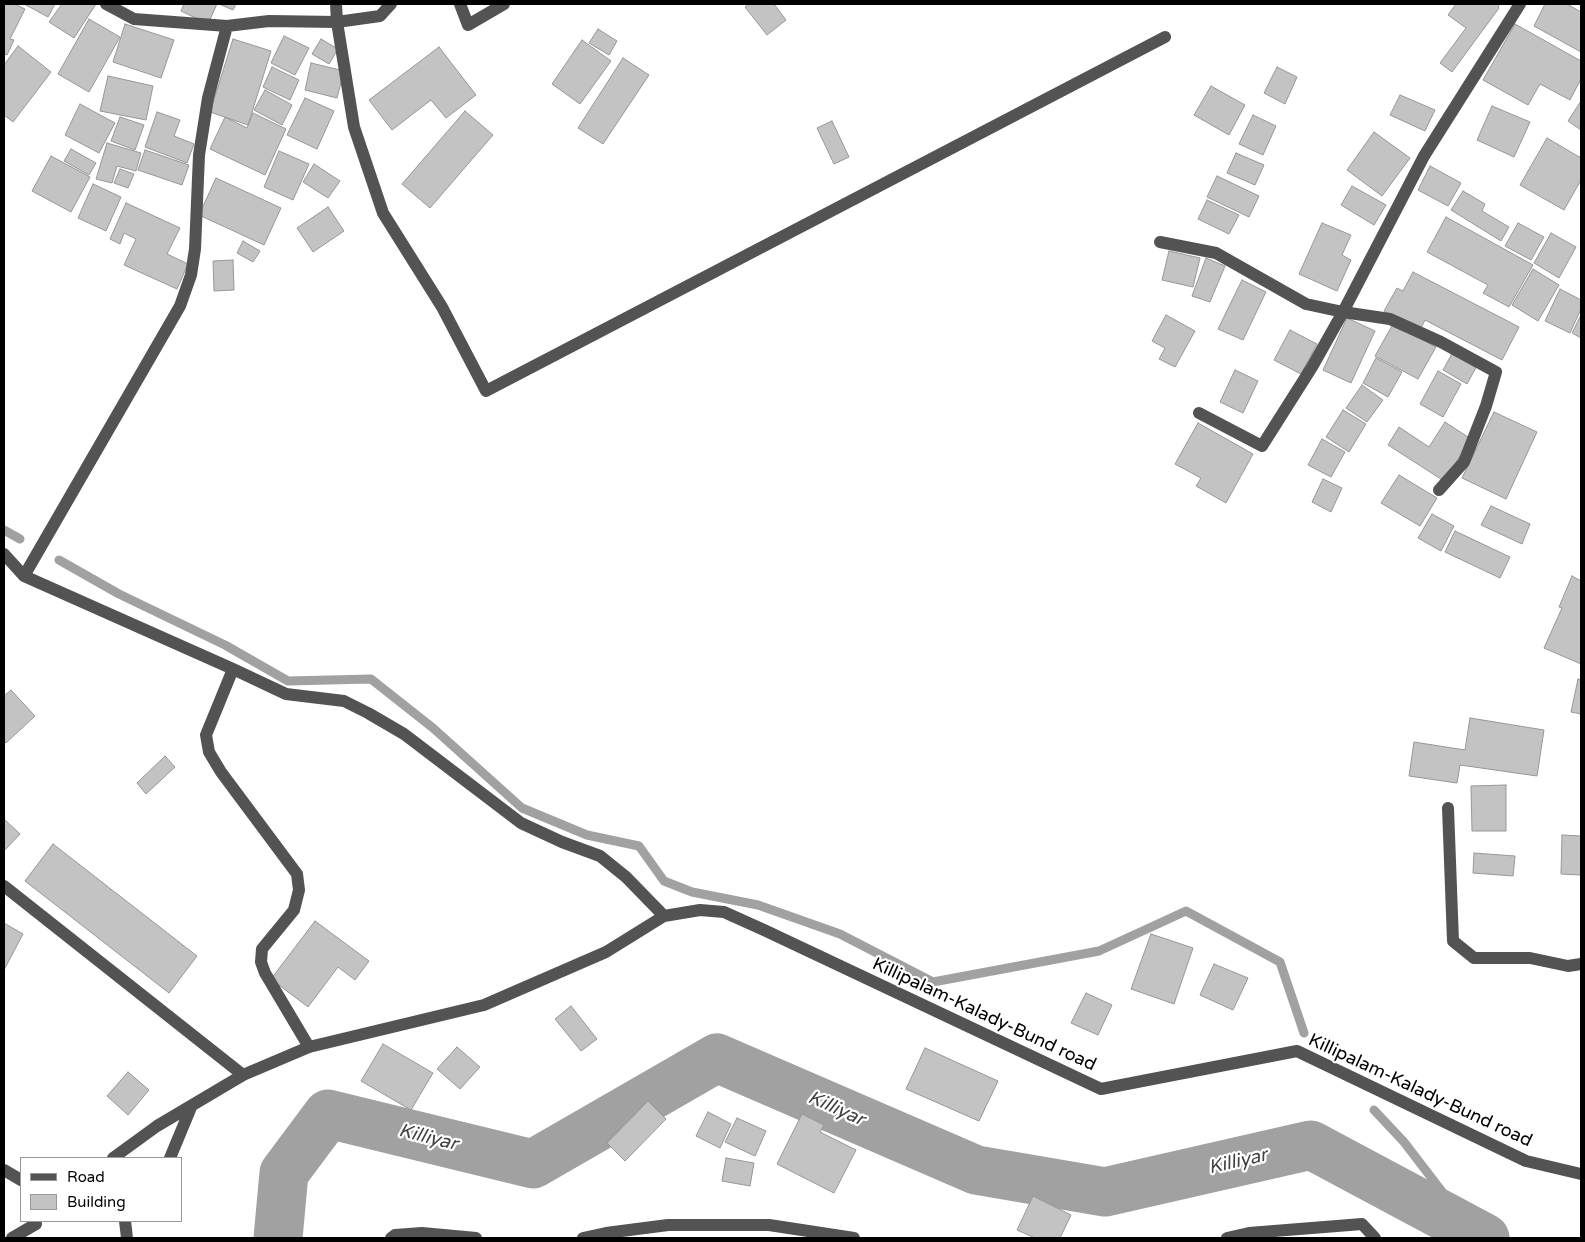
<!DOCTYPE html>
<html>
<head>
<meta charset="utf-8">
<style>
  body { margin:0 }
  #map { position:relative; width:1585px; height:1242px; overflow:hidden; background:#fff; font-family:"Varela Round",sans-serif }
  canvas { display:block }
  .frame { position:absolute; inset:0; border:5px solid #000; pointer-events:none }
  .legend { position:absolute; left:20px; top:1157px; width:162px; height:65px; box-sizing:border-box; background:#fff; border:1px solid #999; margin:0; padding:6px 9px; list-style:none; font-size:15px; color:#000 }
  .legend li { display:flex; align-items:center; gap:10px; height:25px }
  .legend b { width:25px; border:1px solid #999 }
</style>
</head>
<body>
<div id="map">
<canvas width="1585" height="1242"></canvas>
<div class="frame"></div>
<ul class="legend">
<li><b style="height:6px;background:#535353"></b>Road</li>
<li><b style="height:14px;background:#c3c3c3"></b>Building</li>
</ul>
</div>
<script>
const c = document.querySelector('canvas').getContext('2d');
c.lineJoin = 'round';
const poly = rows => new Path2D(rows.map(r => 'M' + r).join(''));
function stroke(path, color, width, dash) { c.strokeStyle = color; c.lineWidth = width; c.lineCap = dash ? 'butt' : 'round'; c.setLineDash(dash || []); c.stroke(path); }
function fill(path, color) { c.fillStyle = color; c.fill(path, 'evenodd'); }
function drawText(font, color, halo, rows, align = 'center') {
  c.font = font + ' "Varela Round",sans-serif'; c.lineWidth = 4.5; c.setLineDash([]); c.textBaseline = 'middle'; c.strokeStyle = halo; c.fillStyle = color; for (const [text, x, y, turn = 0] of rows) {
    c.save(); c.translate(x, y); c.rotate((+turn || 0) * Math.PI / 180); c.textAlign = isNaN(turn) ? turn : align; if (halo) c.strokeText(text, 0, 0); c.fillText(text, 0, 0); c.restore();
  }
}
const stream = poly([
  [4,530,20,539],
  [59,560,119,594,225,645,288,681,371,679,433,728,522,808,587,835,639,846,664,881,692,892,758,905,840,934,933,982,1099,951,1186,911,1280,962,1304,1033],
  [1374,1110,1404,1142,1473,1232]
]);
const river = poly([
  [278,1238,284,1173,328,1114,533,1164,717,1058,976,1170,1105,1192,1311,1145,1485,1238]
]);
const building = poly([
  [4,4,14,4,25,9,10,39,14,40,7,55,4,54,4,4],
  [24,4,55,4,48,17,24,4],
  [62,4,96,4,74,38,49,22,62,4],
  [184,4,217,4,208,24,181,11,184,4],
  [219,4,236,4,233,10,219,4],
  [749,4,774,4,786,20,767,35,745,7,749,4],
  [1456,4,1500,4,1498,7,1499,8,1452,72,1440,63,1466,28,1448,15,1456,4],
  [1545,4,1567,4,1581,12,1581,52,1534,26,1545,4],
  [89,19,120,37,89,92,58,74,89,19],
  [125,24,174,40,161,78,113,62,125,24],
  [1515,24,1581,61,1581,79,1570,100,1540,84,1528,105,1483,80,1515,24],
  [598,29,617,41,609,55,589,43,598,29],
  [284,36,309,48,295,75,271,63,284,36],
  [233,39,271,51,248,125,210,112,233,39],
  [321,39,338,49,329,64,312,54,321,39],
  [582,40,611,61,580,104,552,84,582,40],
  [18,46,51,72,13,122,4,115,4,65,18,46],
  [439,47,476,95,446,118,431,100,392,130,369,100,439,47],
  [623,58,649,75,603,144,578,128,623,58],
  [311,63,344,71,337,98,305,90,311,63],
  [272,67,299,80,290,100,263,87,272,67],
  [1277,67,1297,77,1285,104,1264,93,1277,67],
  [108,76,153,86,146,120,100,111,108,76],
  [1211,86,1245,105,1229,135,1194,115,1211,86],
  [265,90,292,105,282,125,254,110,265,90],
  [1400,95,1435,110,1425,131,1390,115,1400,95],
  [305,98,334,111,317,149,287,135,305,98],
  [1581,101,1581,130,1568,121,1581,101],
  [80,104,115,123,99,153,65,135,80,104],
  [1492,106,1530,122,1514,157,1477,140,1492,106],
  [465,111,493,135,430,208,402,184,465,111],
  [157,112,180,120,174,136,194,144,187,163,145,147,157,112],
  [253,113,286,129,265,175,210,149,225,117,247,128,253,113],
  [1253,115,1276,126,1263,155,1239,144,1253,115],
  [120,117,144,125,135,150,111,141,120,117],
  [832,121,849,157,834,164,817,128,832,121],
  [1374,132,1410,158,1382,196,1347,170,1374,132],
  [1547,138,1581,158,1581,180,1564,210,1520,185,1547,138],
  [107,143,141,153,136,171,117,166,112,183,96,179,107,143],
  [71,149,96,163,89,175,64,161,71,149],
  [145,150,189,165,182,185,138,170,145,150],
  [279,151,309,164,293,200,264,187,279,151],
  [1236,153,1264,165,1255,185,1227,173,1236,153],
  [51,156,90,177,71,212,32,191,51,156],
  [314,164,340,181,328,198,303,182,314,164],
  [1430,166,1461,183,1448,206,1418,190,1430,166],
  [120,169,134,174,128,188,114,183,120,169],
  [1217,176,1259,196,1249,217,1207,197,1217,176],
  [216,178,281,208,264,245,199,215,216,178],
  [93,184,121,197,106,231,78,218,93,184],
  [1352,186,1386,205,1374,225,1341,205,1352,186],
  [1463,191,1485,204,1482,211,1509,227,1501,241,1451,210,1463,191],
  [1207,200,1239,215,1229,234,1198,219,1207,200],
  [126,203,180,228,167,254,188,264,177,289,124,265,136,239,124,233,120,244,110,239,126,203],
  [328,207,344,231,313,252,297,228,328,207],
  [1446,217,1533,265,1509,307,1483,293,1488,285,1427,252,1446,217],
  [1322,223,1351,235,1342,255,1351,260,1337,291,1299,274,1322,223],
  [1518,223,1544,237,1531,260,1505,246,1518,223],
  [1551,233,1576,247,1559,278,1534,263,1551,233],
  [243,241,260,251,253,262,237,253,243,241],
  [1169,251,1200,258,1193,287,1162,280,1169,251],
  [1206,258,1225,266,1210,302,1192,296,1206,258],
  [233,260,234,290,214,291,213,261,233,260],
  [1533,269,1559,285,1538,321,1512,305,1533,269],
  [1413,272,1519,327,1502,360,1425,320,1420,330,1384,311,1397,288,1403,291,1413,272],
  [1242,280,1266,292,1243,340,1218,329,1242,280],
  [1560,289,1581,300,1581,309,1570,333,1545,321,1560,289],
  [1166,315,1195,331,1175,367,1159,359,1165,348,1152,341,1166,315],
  [1581,315,1581,338,1572,333,1581,315],
  [1347,318,1375,331,1351,383,1323,370,1347,318],
  [1393,324,1436,347,1418,379,1375,356,1393,324],
  [1290,330,1317,344,1301,374,1274,360,1290,330],
  [1454,350,1478,364,1467,384,1443,370,1454,350],
  [1376,358,1402,372,1388,397,1363,383,1376,358],
  [1235,370,1258,381,1243,413,1220,402,1235,370],
  [1438,371,1461,384,1443,417,1420,404,1438,371],
  [1362,385,1383,400,1367,422,1346,408,1362,385],
  [1343,410,1366,424,1349,452,1326,437,1343,410],
  [1494,412,1537,432,1506,499,1462,478,1494,412],
  [1445,422,1471,439,1444,481,1388,445,1399,427,1429,447,1445,422],
  [1198,423,1253,454,1226,503,1196,486,1201,478,1175,464,1198,423],
  [1322,439,1345,452,1331,477,1308,465,1322,439],
  [1399,475,1437,498,1420,526,1381,503,1399,475],
  [1323,479,1342,488,1331,512,1312,502,1323,479],
  [1491,506,1530,524,1522,544,1481,525,1491,506],
  [1432,514,1454,526,1441,551,1418,538,1432,514],
  [1455,531,1510,557,1500,578,1445,552,1455,531],
  [1572,576,1581,581,1581,664,1544,648,1562,608,1559,607,1572,576],
  [1578,679,1581,680,1581,714,1571,712,1578,679],
  [11,690,35,716,6,743,4,741,4,696,11,690],
  [1470,718,1544,730,1537,776,1460,765,1457,783,1409,776,1414,742,1465,750,1470,718],
  [165,756,175,767,146,794,137,783,165,756],
  [1506,785,1506,831,1472,831,1471,786,1506,785],
  [4,819,20,834,4,851,4,819],
  [1562,835,1581,836,1581,875,1561,874,1562,835],
  [53,844,197,956,169,993,25,881,53,844],
  [1474,853,1515,856,1513,876,1473,873,1474,853],
  [315,921,369,961,355,980,338,967,308,1007,271,979,315,921],
  [4,923,23,934,4,970,4,923],
  [1151,934,1193,948,1174,1004,1131,989,1151,934],
  [1214,964,1248,978,1233,1010,1200,995,1214,964],
  [1086,993,1112,1005,1098,1035,1071,1023,1086,993],
  [571,1006,597,1039,581,1051,555,1019,571,1006],
  [383,1044,433,1073,411,1110,361,1081,383,1044],
  [457,1047,480,1067,460,1089,437,1069,457,1047],
  [925,1048,998,1081,979,1121,906,1089,925,1048],
  [128,1072,149,1090,128,1115,107,1096,128,1072],
  [648,1101,666,1119,625,1161,607,1143,648,1101],
  [708,1112,731,1124,720,1148,696,1136,708,1112],
  [802,1114,824,1125,820,1132,856,1150,834,1193,777,1164,802,1114],
  [737,1118,766,1131,755,1156,725,1142,737,1118],
  [726,1158,754,1163,750,1186,722,1181,726,1158],
  [1033,1196,1071,1215,1060,1238,1035,1238,1017,1230,1033,1196]
]);
const minor = poly([
  [106,4,134,19,227,26,269,21,337,22,380,16,391,4],
  [336,4,337,22,354,127,383,213,442,307,486,391,1165,37],
  [460,4,468,25,504,4],
  [1160,242,1216,253,1306,304,1343,312,1390,319,1441,342,1496,372,1486,406,1464,462,1439,490],
  [1199,413,1262,446,1312,367,1343,312,1424,156,1520,4],
  [4,554,24,576,233,669,286,694,344,701,368,713,404,734,521,823,562,842,600,856,626,877,664,916],
  [24,576,180,306,191,275,195,249,199,155,208,98,227,26],
  [233,669,206,735,209,752,221,772,297,874,299,890,294,910,262,949,261,962,265,973,309,1047],
  [1448,808,1453,941,1474,958,1530,958,1568,966,1581,964],
  [4,886,243,1075],
  [113,1158,157,1126,243,1075,309,1047,484,1005,606,952,664,916,700,910,724,912,764,930,1101,1089,1297,1051,1526,1161,1581,1174],
  [170,1158,192,1105],
  [4,1170,21,1180],
  [125,1221,127,1238],
  [12,1238,36,1224],
  [391,1238,395,1235,422,1233,476,1238],
  [583,1238,606,1233,668,1225,769,1225,854,1238],
  [1227,1238,1249,1233,1362,1224,1375,1238]
]);
const streetNames = [
  ["Killipalam-Kalady-Bund road",984,1015,25],
  ["Killipalam-Kalady-Bund road",1420,1091,25]
];
const waterNames = [
  ["Killiyar",836,1109,24],
  ["Killiyar",428,1138,14],
  ["Killiyar",1238,1162,-13]
];
stroke(stream, '#a1a1a1', 9);
stroke(river, '#a1a1a1', 49);
fill(building, '#c3c3c3');
stroke(building, '#979797', 1);
stroke(minor, '#535353', 12);
drawText('18px', '#000', '#fff', streetNames);
drawText('italic 19px', '#424242', '#fff', waterNames);
</script>
</body>
</html>
